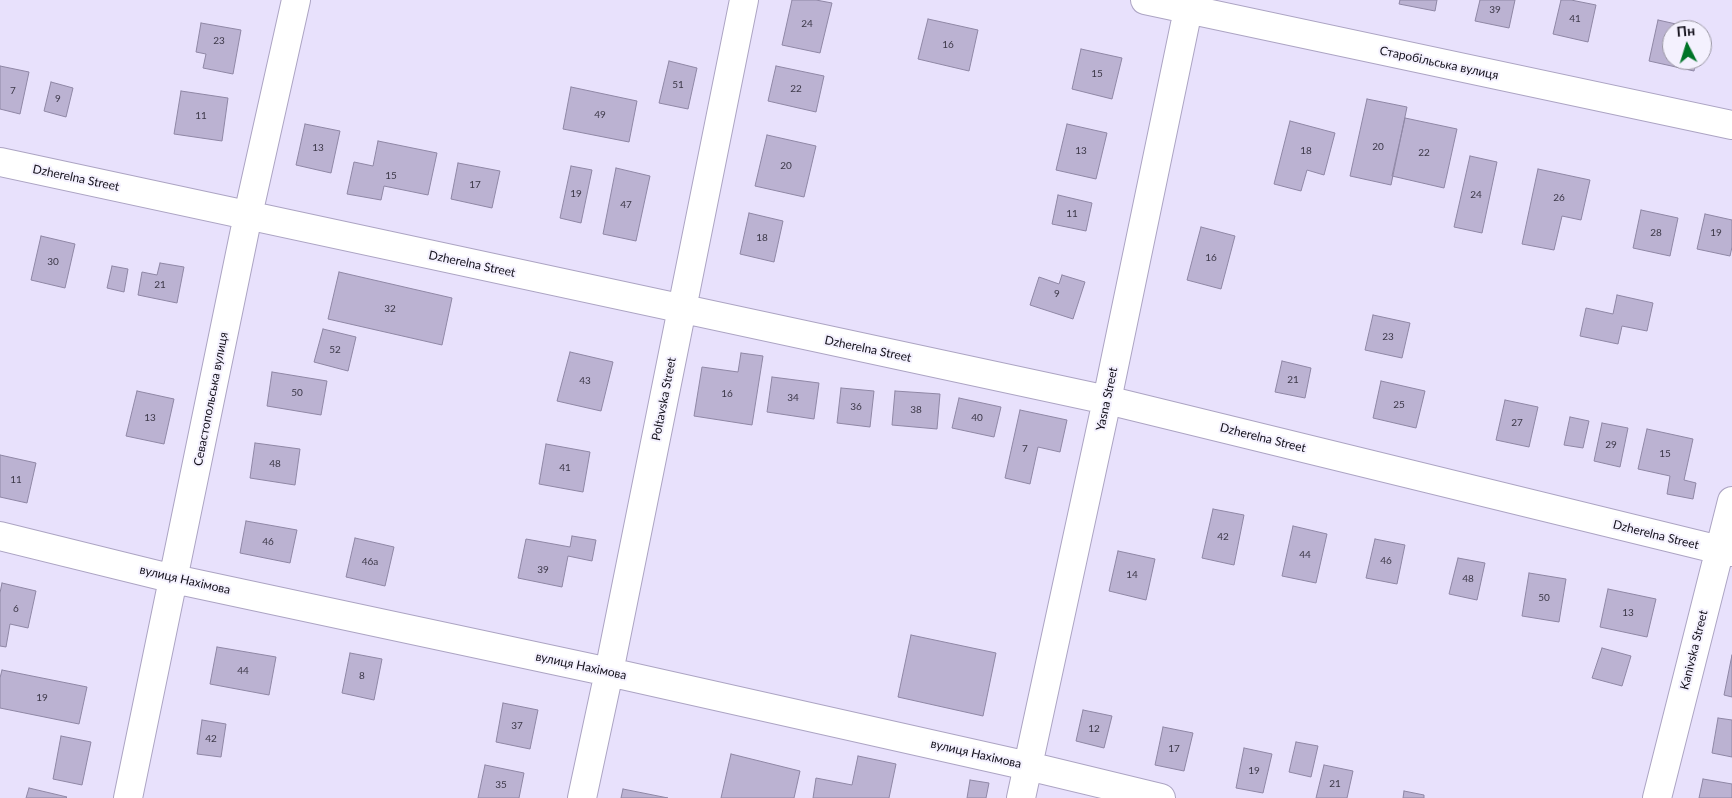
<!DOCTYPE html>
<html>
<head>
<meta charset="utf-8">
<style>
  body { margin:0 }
  #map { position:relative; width:1732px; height:798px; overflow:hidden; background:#e8e1fc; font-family:Lato,sans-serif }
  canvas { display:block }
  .north { position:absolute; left:1662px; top:20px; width:50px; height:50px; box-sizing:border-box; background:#f4f1fe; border:1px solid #9a97a3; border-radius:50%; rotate:355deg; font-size:14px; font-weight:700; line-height:20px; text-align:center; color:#120f1a }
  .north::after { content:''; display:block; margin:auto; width:18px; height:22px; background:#007428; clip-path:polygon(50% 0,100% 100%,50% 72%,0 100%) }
</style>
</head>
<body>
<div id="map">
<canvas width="1732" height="798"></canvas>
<div class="north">Пн</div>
</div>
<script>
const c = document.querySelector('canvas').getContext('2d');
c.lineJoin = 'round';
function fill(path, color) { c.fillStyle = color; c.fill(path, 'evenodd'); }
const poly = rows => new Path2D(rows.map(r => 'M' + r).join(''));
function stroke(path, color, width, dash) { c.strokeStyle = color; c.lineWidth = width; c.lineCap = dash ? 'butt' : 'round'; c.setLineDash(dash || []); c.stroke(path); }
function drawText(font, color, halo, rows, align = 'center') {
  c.font = font + ' Lato,sans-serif'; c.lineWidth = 4; c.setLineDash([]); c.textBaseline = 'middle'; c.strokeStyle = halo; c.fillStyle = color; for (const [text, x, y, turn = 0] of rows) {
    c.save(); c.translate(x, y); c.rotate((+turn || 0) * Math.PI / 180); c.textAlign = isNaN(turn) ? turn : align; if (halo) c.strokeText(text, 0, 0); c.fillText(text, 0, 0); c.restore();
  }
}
const building = poly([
  [792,0,816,0,832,3,820,53,782,45,792,0],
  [1400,0,1437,0,1435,11,1399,4,1400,0],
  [1480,0,1515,0,1509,28,1475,21,1480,0],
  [1561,0,1571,0,1596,5,1588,42,1553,34,1561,0],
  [928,19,978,30,969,71,918,59,928,19],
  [1658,20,1703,30,1702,34,1702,30,1672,30,1672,60,1696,60,1694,71,1649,61,1658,20],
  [201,23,241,30,233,74,203,68,206,54,196,52,201,23],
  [1081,49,1122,58,1112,99,1072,89,1081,49],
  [669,61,697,68,688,109,659,103,669,61],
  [0,66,29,72,20,114,0,109,0,66],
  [776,66,824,76,816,112,768,101,776,66],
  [51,82,73,88,66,117,44,111,51,82],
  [571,87,637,101,629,142,563,129,571,87],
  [181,91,228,98,222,141,174,134,181,91],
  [1367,99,1407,107,1391,185,1350,176,1367,99],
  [1405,118,1457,129,1444,188,1392,176,1405,118],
  [1290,121,1335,133,1324,175,1307,170,1301,191,1274,184,1290,121],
  [305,124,340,131,331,173,296,165,305,124],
  [1067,124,1107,133,1096,179,1056,170,1067,124],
  [767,135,816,146,804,197,755,186,767,135],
  [378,141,437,153,428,195,384,186,381,200,347,194,354,162,373,166,378,141],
  [1470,156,1497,162,1482,233,1454,227,1470,156],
  [458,163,500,171,492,208,451,199,458,163],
  [571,166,592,170,581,223,560,218,571,166],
  [616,168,650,176,636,241,603,234,616,168],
  [1538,169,1590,180,1581,220,1562,216,1554,250,1522,244,1538,169],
  [1058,195,1092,203,1086,231,1052,224,1058,195],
  [1641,210,1678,218,1670,256,1633,248,1641,210],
  [749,213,783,221,774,262,740,254,749,213],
  [1705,214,1732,220,1732,247,1730,256,1697,249,1705,214],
  [1201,227,1235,236,1221,289,1187,280,1201,227],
  [41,236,75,244,65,288,31,280,41,236],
  [160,263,184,267,177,303,138,295,142,272,157,275,160,263],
  [112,266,128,269,124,292,107,288,112,266],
  [339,272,452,298,442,345,328,319,339,272],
  [1062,275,1085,282,1073,319,1030,305,1039,277,1059,284,1062,275],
  [1617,295,1653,303,1647,331,1622,326,1618,344,1580,336,1586,308,1613,314,1617,295],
  [1373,315,1410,323,1402,358,1365,350,1373,315],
  [323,329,356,337,348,371,314,362,323,329],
  [570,352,613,362,601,411,557,401,570,352],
  [741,353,763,356,752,425,694,416,702,367,738,372,741,353],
  [1282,361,1311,368,1305,398,1275,392,1282,361],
  [272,372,327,381,321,415,267,406,272,372],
  [772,377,819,383,814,419,767,412,772,377],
  [1381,381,1425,391,1416,428,1373,418,1381,381],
  [841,388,874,391,870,427,837,423,841,388],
  [137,391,174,399,164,444,126,436,137,391],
  [895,391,940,394,937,429,892,425,895,391],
  [959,398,1001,407,994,437,952,428,959,398],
  [1505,400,1538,407,1529,447,1496,440,1505,400],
  [1020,410,1067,420,1060,452,1038,447,1030,484,1005,478,1020,410],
  [1570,417,1589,421,1583,448,1564,445,1570,417],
  [1602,423,1628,428,1620,467,1594,461,1602,423],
  [1647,429,1693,439,1684,480,1696,483,1693,499,1667,494,1670,476,1638,469,1647,429],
  [255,443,300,449,295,485,250,478,255,443],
  [546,444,590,452,583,492,539,484,546,444],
  [0,455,36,463,27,503,0,497,0,455],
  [1213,509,1244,515,1234,565,1202,558,1213,509],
  [246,521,297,530,290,563,240,553,246,521],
  [1293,526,1327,534,1316,583,1282,576,1293,526],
  [572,536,596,540,592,561,568,556,562,587,518,578,526,539,570,547,572,536],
  [355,538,394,547,385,586,346,577,355,538],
  [1375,539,1405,545,1397,584,1366,578,1375,539],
  [1118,551,1155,559,1146,600,1109,591,1118,551],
  [1458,558,1485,563,1477,600,1449,594,1458,558],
  [1529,573,1566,579,1559,622,1522,616,1529,573],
  [2,583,36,591,28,628,10,624,6,647,0,646,0,593,2,583],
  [1608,589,1656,599,1647,637,1600,627,1608,589],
  [911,635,996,653,983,716,898,697,911,635],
  [217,647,276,657,269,695,210,684,217,647],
  [1602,648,1631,656,1622,686,1592,678,1602,648],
  [350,653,382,659,374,700,342,693,350,653],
  [1732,655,1732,697,1724,695,1732,655],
  [2,670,87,687,79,724,0,708,0,678,2,670],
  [503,703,538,710,530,749,496,742,503,703],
  [1083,710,1112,716,1104,748,1076,741,1083,710],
  [1718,718,1732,720,1732,757,1712,753,1718,718],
  [202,720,226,724,221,757,197,754,202,720],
  [1163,727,1193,733,1184,771,1155,765,1163,727],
  [61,736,91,742,82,785,53,779,61,736],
  [1296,742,1318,746,1311,777,1289,772,1296,742],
  [1244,748,1272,754,1263,793,1236,788,1244,748],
  [731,754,800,771,794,798,721,798,731,754],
  [858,756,896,764,889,798,813,798,816,778,852,785,858,756],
  [485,765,524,773,519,798,478,798,485,765],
  [1324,765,1353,771,1347,798,1316,798,1324,765],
  [1703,779,1732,784,1732,798,1699,798,1703,779],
  [970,780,989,783,986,798,967,798,970,780],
  [29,788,67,797,66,798,26,798,29,788],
  [623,789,668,798,621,798,623,789],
  [1404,791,1424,795,1424,798,1403,798,1404,791]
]);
const minor = poly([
  [1145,0,1732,125],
  [0,162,1107,400,1720,550,1732,552],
  [0,536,174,579,609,672,1028,766,1161,798],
  [128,798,248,215,296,0],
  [582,798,609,672,744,0],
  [1021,798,1107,400,1190,0],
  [1657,798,1732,501]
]);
const numberNames = [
  ["39",1495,10],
  ["41",1575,19],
  ["24",807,24],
  ["23",219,41],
  ["16",948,45],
  ["15",1097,74],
  ["51",678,85],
  ["22",796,89],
  ["7",13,91],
  ["9",58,99],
  ["49",600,115],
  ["11",201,116],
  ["20",1378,147],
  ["13",318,148],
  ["13",1081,151],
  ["18",1306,151],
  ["22",1424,153],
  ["20",786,166],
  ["15",391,176],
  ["17",475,185],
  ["19",576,194],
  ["24",1476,195],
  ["26",1559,198],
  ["47",626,205],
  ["11",1072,214],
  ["28",1656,233],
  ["19",1716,233],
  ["18",762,238],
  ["16",1211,258],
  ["30",53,262],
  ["21",160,285],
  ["9",1057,294],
  ["32",390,309],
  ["23",1388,337],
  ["52",335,350],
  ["21",1293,380],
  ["43",585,381],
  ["50",297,393],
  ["16",727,394],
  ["34",793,398],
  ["25",1399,405],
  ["36",856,407],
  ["38",916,410],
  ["13",150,418],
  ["40",977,418],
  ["27",1517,423],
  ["29",1611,445],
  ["7",1025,449],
  ["15",1665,454],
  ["48",275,464],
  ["41",565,468],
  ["11",16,480],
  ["42",1223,537],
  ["46",268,542],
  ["44",1305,555],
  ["46",1386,561],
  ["46а",370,562],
  ["39",543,570],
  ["14",1132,575],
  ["48",1468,579],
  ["50",1544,598],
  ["6",16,609],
  ["13",1628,613],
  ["44",243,671],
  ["8",362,676],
  ["19",42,698],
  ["37",517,726],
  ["12",1094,729],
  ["42",211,739],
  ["17",1174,749],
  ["19",1254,771],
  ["21",1335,784],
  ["35",501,785]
];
const streetNames = [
  ["Старобільська вулиця",1439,63,12],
  ["Dzherelna Street",76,178,12],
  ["Dzherelna Street",472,264,12],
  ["Dzherelna Street",868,349,12],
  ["Севастопольська вулиця",211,399,-79],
  ["Poltavska Street",664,399,-79],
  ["Yasna Street",1107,399,-78],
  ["Dzherelna Street",1263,438,14],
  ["Dzherelna Street",1656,535,14],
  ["вулиця Нахімова",185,580,13],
  ["Kanivska Street",1694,650,-76],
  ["вулиця Нахімова",581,666,12],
  ["вулиця Нахімова",976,754,13]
];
fill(building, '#bbb2d2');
stroke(building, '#8f87a5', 1);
stroke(minor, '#aca4c3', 30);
stroke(minor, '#fff', 28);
drawText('10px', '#3c3848', null, numberNames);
drawText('12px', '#120f1a', '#f4f1fe', streetNames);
</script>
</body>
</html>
